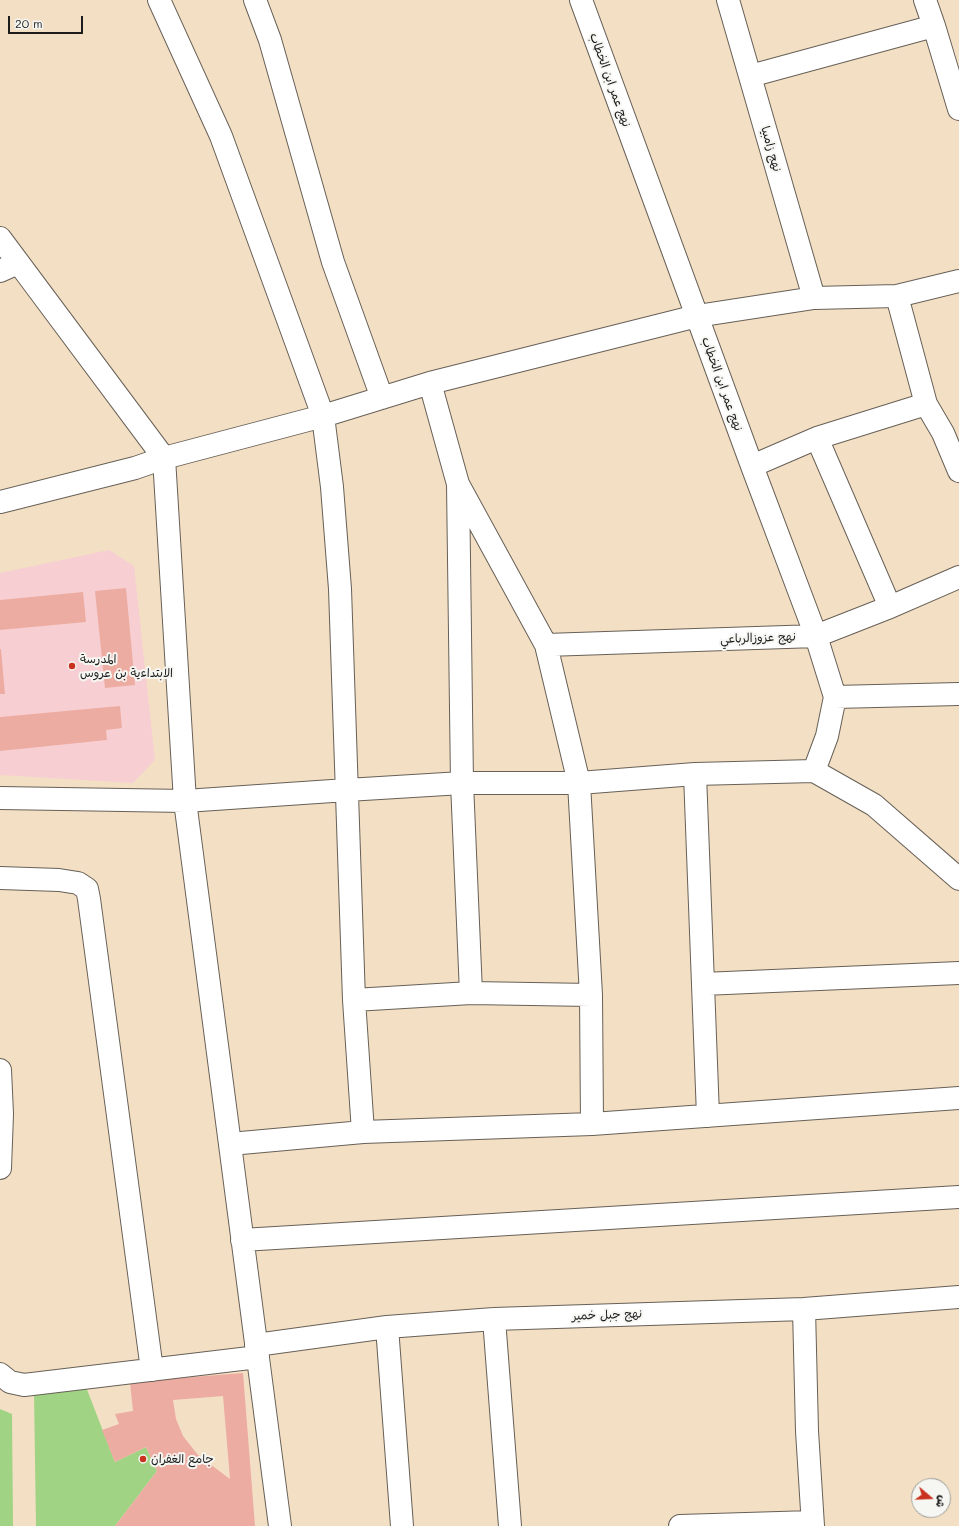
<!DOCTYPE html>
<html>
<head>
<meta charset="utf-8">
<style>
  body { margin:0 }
  #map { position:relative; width:959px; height:1526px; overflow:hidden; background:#f3dfc4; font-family:Mali,"Playpen Sans Arabic",sans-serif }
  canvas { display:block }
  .north { position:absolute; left:911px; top:1478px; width:40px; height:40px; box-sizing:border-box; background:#f6f6f2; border:1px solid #9f9f9c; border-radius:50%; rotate:109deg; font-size:11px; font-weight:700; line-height:16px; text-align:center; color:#1c1c1c }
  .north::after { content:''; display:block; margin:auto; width:14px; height:18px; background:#c8321e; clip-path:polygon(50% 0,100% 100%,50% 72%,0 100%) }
  .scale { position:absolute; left:8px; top:16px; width:75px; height:18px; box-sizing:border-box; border:2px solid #1c1c1c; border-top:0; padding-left:5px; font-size:12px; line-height:14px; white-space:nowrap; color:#1c1c1c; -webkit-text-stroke:3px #f6f6f2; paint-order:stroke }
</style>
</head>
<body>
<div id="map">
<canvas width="959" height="1526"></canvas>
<div class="north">ش</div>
<div class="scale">20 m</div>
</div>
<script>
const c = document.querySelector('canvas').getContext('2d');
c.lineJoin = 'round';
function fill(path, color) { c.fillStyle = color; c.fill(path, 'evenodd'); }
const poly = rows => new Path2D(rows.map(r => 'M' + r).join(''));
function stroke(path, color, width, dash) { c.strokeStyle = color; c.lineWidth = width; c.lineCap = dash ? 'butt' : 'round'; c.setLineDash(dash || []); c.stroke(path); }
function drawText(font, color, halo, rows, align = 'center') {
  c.font = font + ' Mali,"Playpen Sans Arabic",sans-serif'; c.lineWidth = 4; c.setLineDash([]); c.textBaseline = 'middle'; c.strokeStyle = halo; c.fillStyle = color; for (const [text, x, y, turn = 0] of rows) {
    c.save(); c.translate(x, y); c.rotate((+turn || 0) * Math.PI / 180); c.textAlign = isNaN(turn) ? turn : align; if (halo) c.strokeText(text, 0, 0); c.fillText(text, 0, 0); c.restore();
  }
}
const built = poly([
  [109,550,134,566,155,760,133,783,0,775,0,573]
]);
const green = poly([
  [86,1387,115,1462,146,1447,157,1471,115,1526,36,1526,34,1393],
  [0,1409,12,1414,13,1526,0,1526]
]);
const building = poly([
  [126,588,135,685,105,688,95,591],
  [83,592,86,622,0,630,0,600],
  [0,649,1,649,5,694,0,694],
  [120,706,122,728,106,730,107,740,0,751,0,717],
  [243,1373,255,1526,115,1526,157,1471,146,1447,115,1462,102,1430,119,1424,115,1414,133,1411,130,1382],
  [223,1396,230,1479,198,1455,183,1436,176,1419,173,1400]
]);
const minor = poly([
  [159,0,221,136,323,416,332,487,340,589,354,1000,363,1132],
  [255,0,270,40,333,262,382,398],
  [581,0,752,466,816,636,835,697,827,736,814,771],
  [728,0,814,298],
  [925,0,934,26,959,109],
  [750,76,934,26],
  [0,238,164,458,185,801,280,1526],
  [0,271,18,263],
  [897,296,926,404,943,433,959,471],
  [430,383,458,484,462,783,471,993],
  [817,438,890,607],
  [752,466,817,438,926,404],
  [458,484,546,645,579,783,591,995,592,1124],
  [0,502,135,468,164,458,323,416,430,383,697,316,814,298,897,296,959,281],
  [546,645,816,636,890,607,959,577],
  [835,697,959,694],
  [695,774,708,1116],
  [0,798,185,801,347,790,462,783,579,783,695,774,814,771,874,805,959,879],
  [0,878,59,880,78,883,87,889,89,899,152,1370],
  [703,984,959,973],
  [354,1000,471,993,591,995],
  [0,1070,2,1114,0,1168],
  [230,1144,363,1132,592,1124,959,1098],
  [242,1240,959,1197],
  [804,1309,807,1431,813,1526],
  [494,1319,510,1526],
  [387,1327,402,1526],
  [256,1345,387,1327,494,1319,804,1309,959,1297],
  [0,1374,10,1382,24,1385,258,1357],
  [680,1526,812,1522]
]);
const markers = [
  [72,666,4,"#c8321e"],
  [143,1459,4,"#c8321e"]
];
const streetNames = [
  ["نهج عمر ابن الخطاب",610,80,70],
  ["نهج زامبيا",771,149,74],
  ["نهج عمر ابن الخطاب",722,384,70],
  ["نهج عزوزالرباعي",758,638,-2],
  ["نهج جبل خمير",607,1315,-2]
];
const poiNames = [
  ["المدرسة",80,659],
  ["الابتداءية بن عروس",80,673],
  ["جامع الغفران",151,1459]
];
fill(built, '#f7cfd2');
fill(green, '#a0d484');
fill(building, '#edaca1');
stroke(minor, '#676057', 24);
stroke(minor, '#fff', 22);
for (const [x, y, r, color] of markers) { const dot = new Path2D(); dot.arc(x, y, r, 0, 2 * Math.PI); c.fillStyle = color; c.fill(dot); stroke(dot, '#f6f6f2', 1.5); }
drawText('12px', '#1c1c1c', '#f6f6f2', streetNames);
drawText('12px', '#1c1c1c', '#f6f6f2', poiNames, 'left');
</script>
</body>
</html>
